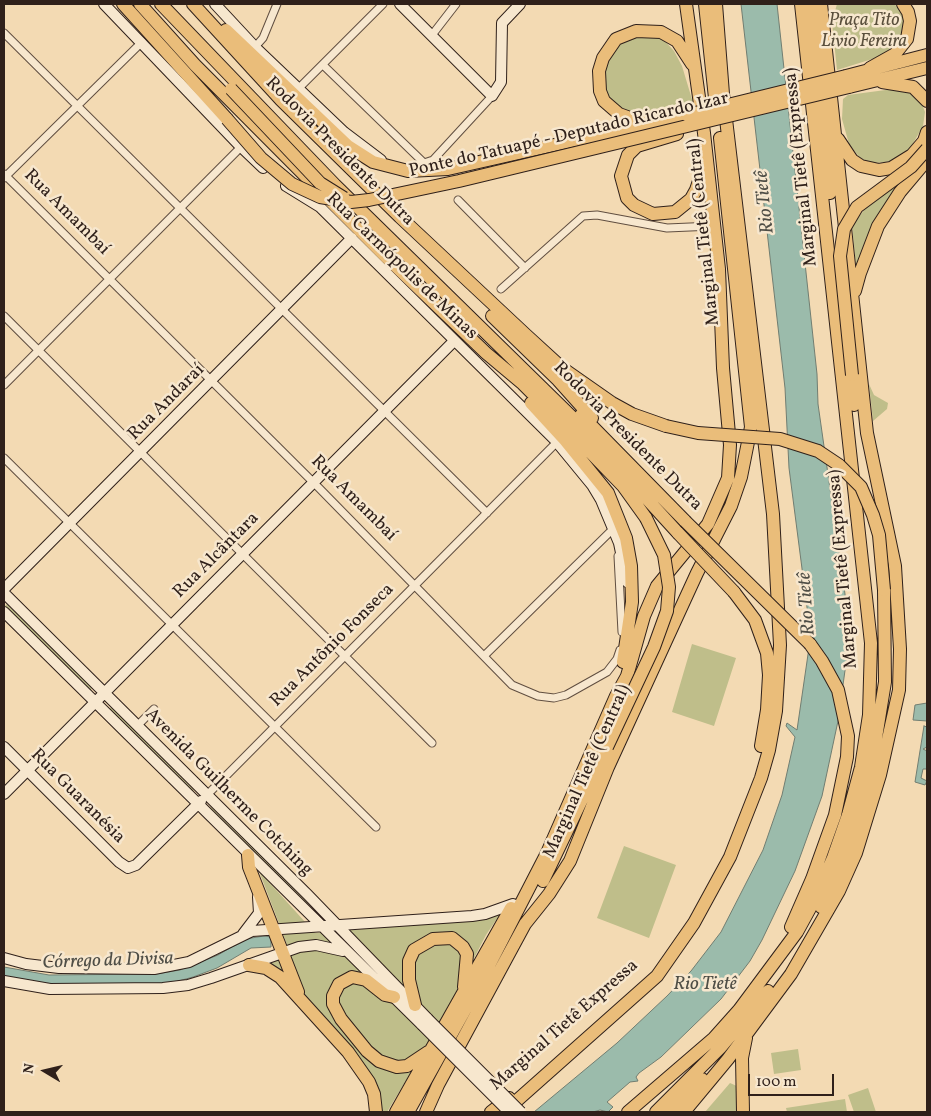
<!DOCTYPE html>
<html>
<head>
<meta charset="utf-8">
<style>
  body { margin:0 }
  #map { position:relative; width:931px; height:1116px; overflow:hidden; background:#f3dab3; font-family:Vollkorn,serif }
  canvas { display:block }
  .frame { position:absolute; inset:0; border:5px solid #2f201a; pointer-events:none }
  .north { position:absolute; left:20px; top:1046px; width:50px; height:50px; -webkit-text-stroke:4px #f7e7ce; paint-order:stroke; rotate:279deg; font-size:14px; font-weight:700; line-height:20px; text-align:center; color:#2f201a }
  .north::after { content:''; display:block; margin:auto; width:18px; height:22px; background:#2f201a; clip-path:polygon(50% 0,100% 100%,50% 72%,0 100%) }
  .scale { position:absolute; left:748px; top:1074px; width:86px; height:22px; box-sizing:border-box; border:2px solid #2f201a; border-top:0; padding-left:6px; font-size:15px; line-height:18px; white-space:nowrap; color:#2f201a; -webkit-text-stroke:4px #f7e7ce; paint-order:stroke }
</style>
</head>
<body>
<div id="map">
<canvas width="931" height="1116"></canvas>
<div class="frame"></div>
<div class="north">N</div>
<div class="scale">100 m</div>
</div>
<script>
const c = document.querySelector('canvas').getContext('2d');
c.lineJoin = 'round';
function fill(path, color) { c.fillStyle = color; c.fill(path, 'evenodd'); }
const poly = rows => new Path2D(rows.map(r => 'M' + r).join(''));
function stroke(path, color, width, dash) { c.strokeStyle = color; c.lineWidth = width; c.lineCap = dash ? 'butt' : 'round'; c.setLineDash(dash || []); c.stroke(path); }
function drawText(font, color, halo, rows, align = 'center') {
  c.font = font + ' Vollkorn,serif'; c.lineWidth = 5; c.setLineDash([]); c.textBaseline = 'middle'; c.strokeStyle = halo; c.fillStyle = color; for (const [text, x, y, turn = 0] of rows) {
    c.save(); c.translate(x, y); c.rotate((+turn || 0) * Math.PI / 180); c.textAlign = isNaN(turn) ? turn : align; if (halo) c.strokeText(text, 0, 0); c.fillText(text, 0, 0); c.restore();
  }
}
const green = poly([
  [837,4,894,4,900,9,904,17,902,33,898,42,885,55,837,70,832,22],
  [637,35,663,39,674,51,682,66,694,106,638,115,626,112,608,96,603,78,608,59,622,42],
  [893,89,909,92,922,104,925,112,923,126,911,147,899,158,886,162,872,163,860,158,849,144,842,119,843,99,848,95],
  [908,178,856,267,852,226,867,206],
  [869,384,874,395,888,403,887,409,873,421],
  [7,604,92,688,90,691,5,606],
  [692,644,736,658,714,726,672,712],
  [111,707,194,790,192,792,109,710],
  [211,807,308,903,306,905,209,809],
  [624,846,676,865,649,938,597,918],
  [259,871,315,933,483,919,502,911,486,935,440,1024,387,1112,374,1112,373,1088,266,963,291,955],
  [798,1049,801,1070,774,1074,771,1053],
  [730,1083,739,1087,739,1112,705,1112],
  [868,1088,876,1112,854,1112,848,1095],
  [845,1099,847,1112,787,1112,786,1108]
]);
const water = poly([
  [741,4,777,4,817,374,818,404,845,594,847,656,838,721,822,796,795,871,762,940,750,961,721,999,661,1057,639,1073,636,1077,638,1081,630,1082,607,1102,613,1107,608,1112,600,1110,593,1112,534,1112,617,1043,667,996,691,971,721,932,763,850,782,795,795,737,786,726,787,723,797,730,812,627,808,615,789,468,785,388,741,4],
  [927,703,927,721,913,720,915,705,927,703],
  [924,726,927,727,927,747,923,749,927,751,927,769,923,769,921,778,927,781,925,785,915,782,924,726],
  [264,936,271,937,271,947,251,948,217,968,193,977,171,983,48,987,4,979,4,967,49,975,156,974,180,970,218,955,245,939,264,936]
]);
const street = poly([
  [4,33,487,513],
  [432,35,456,4],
  [255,47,263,38,277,4],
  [323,65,424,163,433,160,492,96],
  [299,88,383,4],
  [4,174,319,488,512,685,538,696,554,698,566,695,607,672,617,659,620,650],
  [4,178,142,42],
  [458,200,525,268],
  [501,289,583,216,597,215,667,228,713,226],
  [4,316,432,743],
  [4,385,241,147],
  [4,458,376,827],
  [618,556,622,632],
  [485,655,614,528],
  [137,726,154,709],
  [207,795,557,442]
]);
const secondary = poly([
  [104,4,241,147,263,168],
  [215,4,255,47,344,132,381,160],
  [400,4,492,96,501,82,502,23,520,4],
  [286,186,320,207,555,440,592,485,601,500,619,543,627,582],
  [4,589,352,238],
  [4,593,308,895,428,1019],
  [4,612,422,1025],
  [4,747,119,862,128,868,136,865,201,801],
  [4,794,454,341],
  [243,934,259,913,258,897],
  [4,958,26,964,59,968,154,969,189,962,252,931,472,916,485,914,513,904],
  [4,981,50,989,163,988,188,985,211,978,299,947,316,945,343,951]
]);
const highway = poly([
  [123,4,227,119],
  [140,4,195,65,387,258,486,353,523,384,565,426,623,486,646,518],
  [161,4,335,185,575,420,678,533],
  [193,4,281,100,400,217,526,335,562,368,612,403,632,414,666,426],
  [705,4,715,98],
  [810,4,830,193],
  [226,30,348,146,373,162,408,171,448,169,687,115],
  [870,68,895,54,907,39,910,21,908,12,903,4],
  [846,76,927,55],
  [882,82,913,87,927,101],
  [849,87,927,68],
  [647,117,630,118,619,114,604,101,600,91,599,71,603,58,616,39,636,31,661,32,677,41,692,64],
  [677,134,637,146,628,155,621,176,627,198,634,205,653,214,675,212,691,199,696,190,704,166],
  [838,139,852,160,861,166,879,170,891,168,912,155,924,141,927,132],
  [855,291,860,273,878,226,900,192,927,160],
  [492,316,558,380,592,418],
  [852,375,854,405],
  [531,403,565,440,608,493,626,538,631,566,632,602,623,662],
  [581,415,685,521],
  [734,592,755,620,767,653,769,675,767,710,761,746],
  [248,855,249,867,298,992],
  [543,881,607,747],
  [821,907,854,831,870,775,885,682,884,590],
  [791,927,812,879,835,815,847,757,848,736,838,690,822,661,810,644],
  [249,965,266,968,280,977,348,1052,369,1082,374,1094,376,1112],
  [394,997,385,995,366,980,352,977,339,984,333,996,333,1004,341,1019,367,1051,379,1061,397,1067,407,1066,428,1052],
  [415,1005,409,980,409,961,414,950,433,939,452,938,463,947,467,954,464,987],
  [396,1112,511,908],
  [408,1112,481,981,547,853,616,696,627,676,644,616,657,586,708,524,728,478,730,445,723,368,719,269,704,133,686,4],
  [426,1112,438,1085,525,924,549,894,570,861,608,767,697,573,731,506,741,477,751,427,720,138],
  [491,1112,509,1098],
  [504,1112,657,976,694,923,730,857,761,778,769,750,776,711,780,645,773,514,723,94,716,4],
  [628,1112,714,1038,739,1010,797,932,814,901,833,858,848,815,861,767,869,715,871,643,801,4],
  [656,1112,721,1047,768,991],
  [669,1112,702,1079],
  [684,1112,728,1059,791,974,839,891,856,853,880,775,899,690,900,649,895,566,867,433,821,4],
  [743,1112,742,1058,746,1038]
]);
const secondaryBridge = poly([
  [428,1019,521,1112],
  [422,1025,509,1112]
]);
const highwayBridge = poly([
  [231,89,320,183,344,198],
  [687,115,846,76],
  [227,119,261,158,292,184,320,197,351,202,369,200,459,181,849,87],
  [852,375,840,256,844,229,857,207,911,167,927,149],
  [666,426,698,433,780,439,818,451,839,465,861,487,873,515,879,535,884,590],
  [685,521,810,644],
  [678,533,734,592],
  [607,747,654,647,667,611,669,587,664,555,646,518]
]);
const parkNames = [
  ["Praça Tito",864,22],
  ["Livio Fereira",864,43]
];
const streetNames = [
  ["Ponte do Tatuapé - Deputado Ricardo Izar",569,136,-13],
  ["Rodovia Presidente Dutra",339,152,45],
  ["Marginal Tietê (Expressa)",802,167,-96],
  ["Rua Amambaí",66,213,45],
  ["Marginal Tietê (Central)",705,232,-96],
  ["Rua Carmópolis de Minas",401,267,44],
  ["Rua Andaraí",167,403,-45],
  ["Rodovia Presidente Dutra",627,437,45],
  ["Rua Amambaí",353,499,45],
  ["Rua Alcântara",217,556,-45],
  ["Marginal Tietê (Expressa)",844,569,-95],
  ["Rua Antônio Fonseca",333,646,-45],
  ["Marginal Tietê (Central)",588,772,-66],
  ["Avenida Guilherme Cotching",228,793,45],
  ["Rua Guaranésia",77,797,45],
  ["Marginal Tietê Expressa",565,1026,-41]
];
const waterNames = [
  ["Rio Tietê",766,202,-96],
  ["Rio Tietê",808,604,-94],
  ["Córrego da Divisa",108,962,-2],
  ["Rio Tietê",705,986]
];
fill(green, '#bfbe8a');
fill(water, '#9bbbab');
stroke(water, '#707d71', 1);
stroke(street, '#604e40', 9);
stroke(secondary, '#2f201a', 12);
stroke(highway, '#2f201a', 14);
stroke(street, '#f7e7ce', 7);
stroke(secondary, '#f7e7ce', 10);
stroke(highway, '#eabd7a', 12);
stroke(secondaryBridge, '#2f201a', 12, []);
stroke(highwayBridge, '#2f201a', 14, []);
stroke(secondaryBridge, '#f7e7ce', 10);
stroke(highwayBridge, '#eabd7a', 12);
drawText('italic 18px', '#5a4f3c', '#f7e7ce', parkNames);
drawText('18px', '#2f201a', '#f7e7ce', streetNames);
drawText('italic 19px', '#4f4e46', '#f7e7ce', waterNames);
</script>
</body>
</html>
